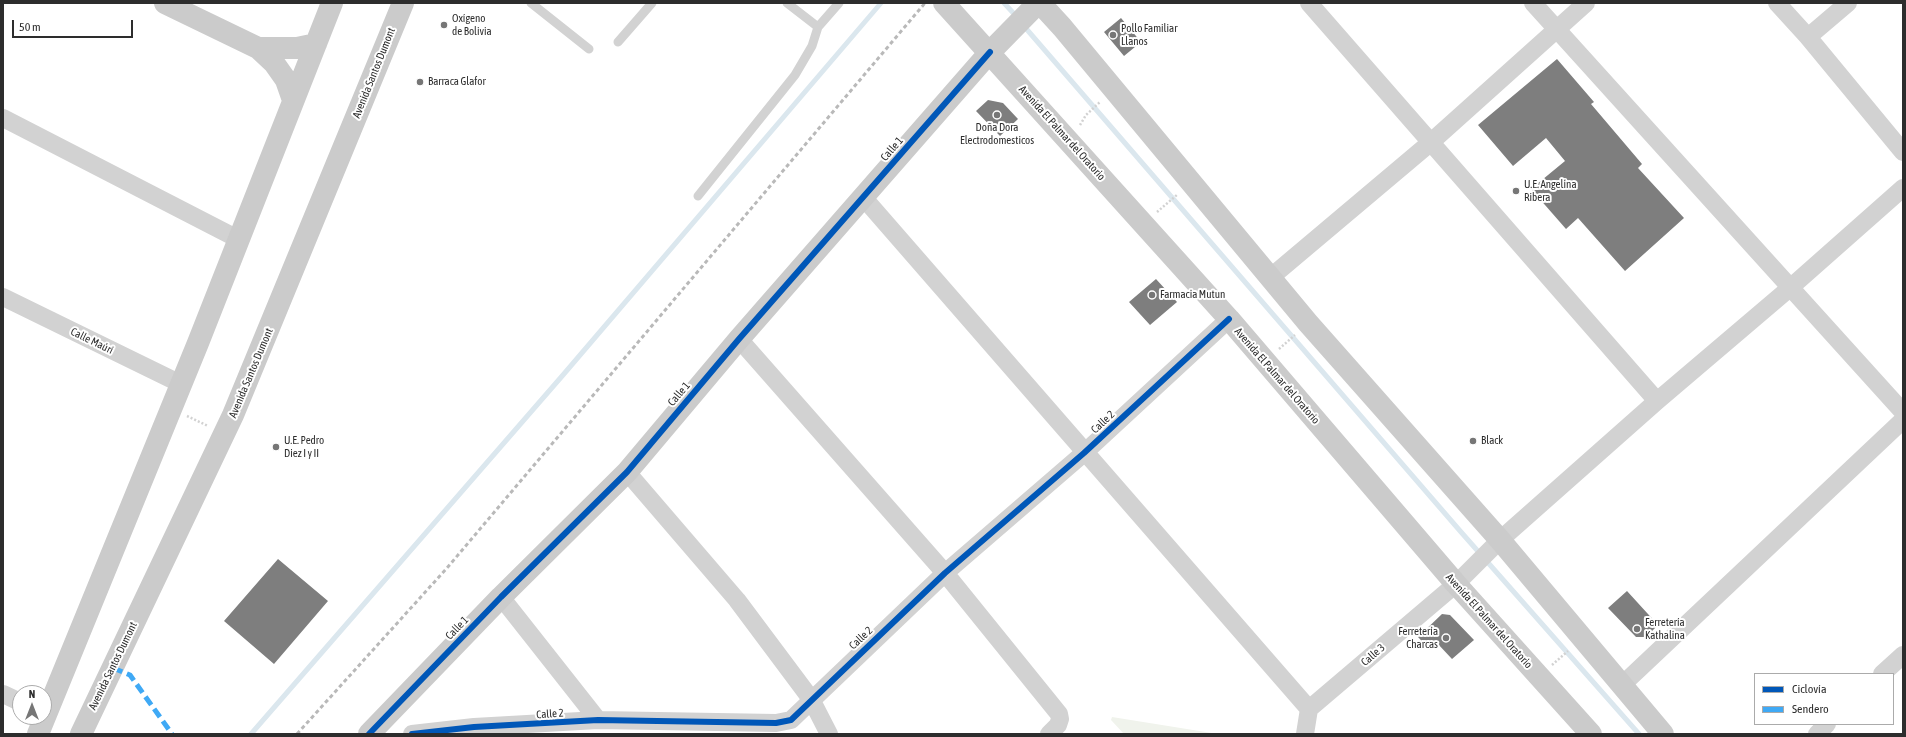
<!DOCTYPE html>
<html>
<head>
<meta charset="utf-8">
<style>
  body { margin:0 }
  #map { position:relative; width:1906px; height:737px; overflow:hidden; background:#fff; font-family:"Asap Condensed",sans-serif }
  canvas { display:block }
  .frame { position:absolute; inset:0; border:4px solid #2d2d2d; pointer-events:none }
  .legend { position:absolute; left:1754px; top:673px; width:140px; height:52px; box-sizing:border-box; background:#fff; border:1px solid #ababab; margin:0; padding:5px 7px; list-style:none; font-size:12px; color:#2d2d2d }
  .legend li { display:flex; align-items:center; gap:8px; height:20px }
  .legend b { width:20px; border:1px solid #ababab }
  .north { position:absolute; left:12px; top:685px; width:40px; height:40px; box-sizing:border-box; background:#fff; border:1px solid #ababab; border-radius:50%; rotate:0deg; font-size:11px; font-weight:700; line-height:16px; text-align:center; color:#2d2d2d }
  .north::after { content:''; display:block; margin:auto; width:14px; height:18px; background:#767676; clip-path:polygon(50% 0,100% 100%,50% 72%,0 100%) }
  .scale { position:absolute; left:12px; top:20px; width:121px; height:18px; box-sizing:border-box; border:2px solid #2d2d2d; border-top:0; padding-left:5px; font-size:12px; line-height:14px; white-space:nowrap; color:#2d2d2d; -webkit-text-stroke:3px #fff; paint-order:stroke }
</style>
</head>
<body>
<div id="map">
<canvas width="1906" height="737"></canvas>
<div class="frame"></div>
<ul class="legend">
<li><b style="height:5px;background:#0057b8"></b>Ciclovía</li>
<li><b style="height:5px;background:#3fa9f5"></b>Sendero</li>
</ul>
<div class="north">N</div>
<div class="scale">50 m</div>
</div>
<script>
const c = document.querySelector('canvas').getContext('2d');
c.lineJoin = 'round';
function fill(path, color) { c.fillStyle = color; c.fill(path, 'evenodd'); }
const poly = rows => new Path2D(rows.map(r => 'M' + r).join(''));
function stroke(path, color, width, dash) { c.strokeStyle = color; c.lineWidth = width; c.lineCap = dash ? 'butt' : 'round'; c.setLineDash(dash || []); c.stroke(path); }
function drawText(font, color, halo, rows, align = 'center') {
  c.font = font + ' "Asap Condensed",sans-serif'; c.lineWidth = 4; c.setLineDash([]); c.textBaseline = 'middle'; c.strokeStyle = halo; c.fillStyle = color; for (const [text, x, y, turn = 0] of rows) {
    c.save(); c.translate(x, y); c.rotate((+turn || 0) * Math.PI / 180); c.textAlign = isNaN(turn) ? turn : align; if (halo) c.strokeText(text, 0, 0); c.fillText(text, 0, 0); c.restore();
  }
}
const green = poly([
  [1112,717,1218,734,1124,734,1111,720]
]);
const stream = poly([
  [1004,3,1017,17],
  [1023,25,1461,532,1639,734],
  [251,734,563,375,881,3]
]);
const building = poly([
  [1121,18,1141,42,1124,56,1104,32],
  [1557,59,1594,102,1591,104,1642,164,1638,168,1684,218,1625,271,1578,218,1566,229,1531,189,1565,161,1546,138,1513,166,1478,125],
  [988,100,1003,103,1018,119,1000,136,976,111],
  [1156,279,1177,302,1150,325,1129,302],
  [278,559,328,601,274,664,224,621],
  [1627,591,1658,625,1646,637,1636,637,1608,608],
  [1442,614,1450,615,1474,640,1452,659,1437,643,1430,650,1418,637]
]);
const path = poly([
  [1080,125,1086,115,1100,102],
  [1157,212,1178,194],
  [1279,349,1295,335],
  [187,416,208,426],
  [1552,665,1568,651]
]);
const lane = poly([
  [531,3,589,49],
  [787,3,818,27],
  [618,42,652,3],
  [698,196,795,75,812,46,818,27,839,3]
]);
const street = poly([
  [1309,3,1657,401],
  [1533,3,1903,412],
  [1777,3,1808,37,1903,152],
  [1808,37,1848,3],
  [3,118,238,239],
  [863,197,1309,709],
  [1271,277,1430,143,1586,3],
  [3,297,181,384],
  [739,339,945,573,1059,714,1060,719,1058,725,1049,734],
  [627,472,737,600,811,699,829,734],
  [501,597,598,720],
  [1882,674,1903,655],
  [1621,686,1903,420],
  [3,694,20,702],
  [412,734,474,727,598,720,776,723,791,720,945,573,1084,453,1229,319],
  [1305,734,1309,709,1456,584,1500,540,1657,401,1791,287,1903,188],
  [1817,734,1827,724]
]);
const secondary = poly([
  [165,3,258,48,274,63,286,80,293,100],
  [944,3,1229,319,1456,584,1591,734],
  [1040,3,1062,27,1308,323,1500,540,1663,734],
  [258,48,297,48,316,44],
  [38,734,198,343,332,3],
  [81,734,233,415,403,3],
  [369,734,501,597,627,472,739,339,990,52,1038,3]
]);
const rail = poly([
  [297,734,447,568,925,3]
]);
const quiet = poly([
  [113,668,130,675,172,734]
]);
const cycleway = poly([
  [369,734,501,597,627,472,739,339,990,52],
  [412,734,474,727,598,720,776,723,791,720,945,573,1084,453,1229,319]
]);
const markers = [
  [444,25,4,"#767676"],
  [1113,35,4,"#767676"],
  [420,82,4,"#767676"],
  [997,115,4,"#767676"],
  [1516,191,4,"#767676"],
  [1152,295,4,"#767676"],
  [1473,441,4,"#767676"],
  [276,447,4,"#767676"],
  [1637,629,4,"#767676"],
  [1446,638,4,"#767676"]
];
const poiNames = [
  ["Oxígeno",452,19],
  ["de Bolivia",452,32],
  ["Pollo Familiar",1121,29],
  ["Llanos",1121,42],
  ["Barraca Glafor",428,82],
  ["Doña Dora",997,128,"center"],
  ["Electrodomesticos",997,141,"center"],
  ["U.E. Angelina",1524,185],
  ["Ribera",1524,198],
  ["Farmacia Mutun",1160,295],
  ["U.E. Pedro",284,441],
  ["Diez I y II",284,454],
  ["Black",1481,441],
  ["Ferretería",1645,623],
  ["Kathalina",1645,636],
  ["Ferretería",1438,632,"right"],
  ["Charcas",1438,645,"right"]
];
const streetNames = [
  ["Avenida Santos Dumont",374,73,-68],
  ["Avenida El Palmar del Oratorio",1062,133,48],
  ["Calle 1",892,149,-49],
  ["Calle Maúri",92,341,26],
  ["Avenida Santos Dumont",251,373,-67],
  ["Avenida El Palmar del Oratorio",1277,376,49],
  ["Calle 1",679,394,-50],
  ["Calle 2",1103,422,-43],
  ["Avenida El Palmar del Oratorio",1489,621,48],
  ["Calle 1",457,628,-46],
  ["Calle 2",861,638,-43],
  ["Calle 3",1373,655,-41],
  ["Avenida Santos Dumont",113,666,-64],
  ["Calle 2",550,714,-4]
];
fill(green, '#f0f3ec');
stroke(stream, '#dbe7ee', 5);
fill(building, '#7e7e7e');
stroke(path, '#d2d2d2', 2.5, [2, 2]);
stroke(lane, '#d2d2d2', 9);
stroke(street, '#d2d2d2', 18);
stroke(secondary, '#cbcbcb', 22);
stroke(rail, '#b9b9b9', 3, [4, 3]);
stroke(quiet, '#3fa9f5', 5, [10, 5]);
stroke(cycleway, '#0057b8', 6);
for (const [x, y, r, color] of markers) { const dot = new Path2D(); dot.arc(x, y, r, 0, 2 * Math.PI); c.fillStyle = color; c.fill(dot); stroke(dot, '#fff', 1.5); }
drawText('11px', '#2d2d2d', '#fff', poiNames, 'left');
drawText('11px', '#2d2d2d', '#fff', streetNames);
</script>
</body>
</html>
